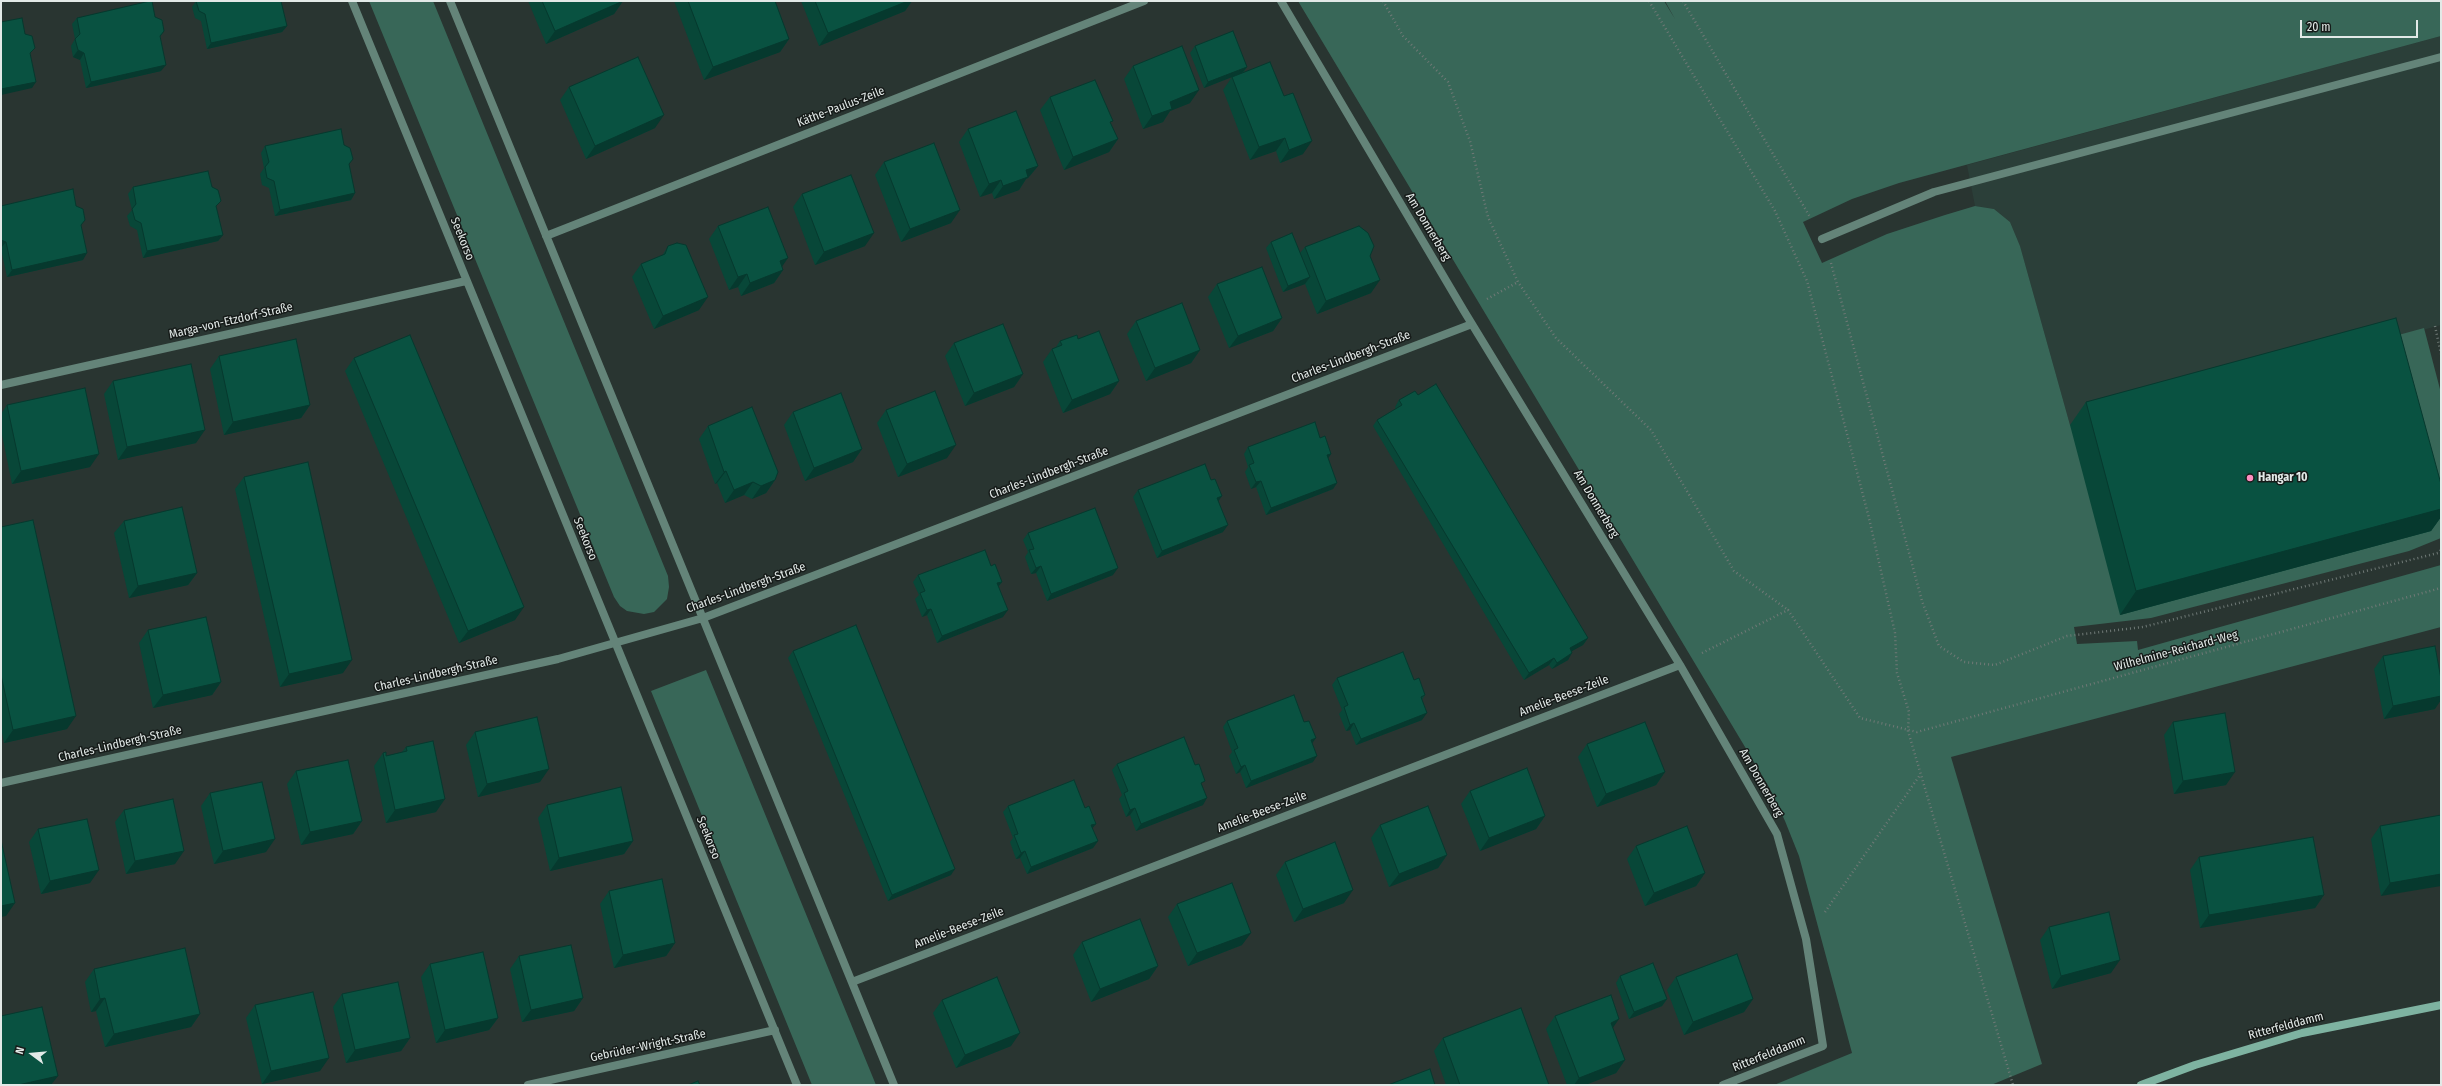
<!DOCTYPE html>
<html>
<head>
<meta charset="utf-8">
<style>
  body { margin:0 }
  #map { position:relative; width:2442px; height:1086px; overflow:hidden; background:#293531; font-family:"Fira Sans Condensed",sans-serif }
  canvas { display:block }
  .frame { position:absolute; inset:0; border:2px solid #e2e9e7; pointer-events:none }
  .north { position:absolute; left:12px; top:1034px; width:40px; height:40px; -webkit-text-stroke:3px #161b19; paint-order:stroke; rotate:286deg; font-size:11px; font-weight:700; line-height:16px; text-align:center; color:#e2e9e7 }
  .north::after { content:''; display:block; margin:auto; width:14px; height:18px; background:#e2e9e7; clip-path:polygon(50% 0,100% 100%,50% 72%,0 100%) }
  .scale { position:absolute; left:2300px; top:20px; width:118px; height:18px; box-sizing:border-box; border:2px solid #e2e9e7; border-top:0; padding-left:5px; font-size:12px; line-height:14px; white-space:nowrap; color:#e2e9e7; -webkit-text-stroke:3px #161b19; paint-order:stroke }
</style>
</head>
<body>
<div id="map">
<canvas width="2442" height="1086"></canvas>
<div class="frame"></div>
<div class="north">N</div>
<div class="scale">20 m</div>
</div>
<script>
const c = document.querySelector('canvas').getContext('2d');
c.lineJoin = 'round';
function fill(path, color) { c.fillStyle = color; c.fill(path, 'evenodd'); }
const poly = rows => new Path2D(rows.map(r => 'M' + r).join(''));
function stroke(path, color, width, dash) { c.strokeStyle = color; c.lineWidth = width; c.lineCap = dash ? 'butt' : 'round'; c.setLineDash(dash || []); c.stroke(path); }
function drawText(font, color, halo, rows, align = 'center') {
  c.font = font + ' "Fira Sans Condensed",sans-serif'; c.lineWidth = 3; c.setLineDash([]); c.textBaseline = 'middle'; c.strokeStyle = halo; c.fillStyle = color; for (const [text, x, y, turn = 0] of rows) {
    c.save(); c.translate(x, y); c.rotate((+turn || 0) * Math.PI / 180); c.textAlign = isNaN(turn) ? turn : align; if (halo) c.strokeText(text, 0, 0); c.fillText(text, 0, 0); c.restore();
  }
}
const built = poly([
  [2441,36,2441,325,2070,425,2020,246,2010,222,1994,209,1975,206,1967,165]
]);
const green = poly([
  [369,1,433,1,668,576,669,587,667,599,654,612,644,614,627,611,620,606,614,597],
  [1298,1,1664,1,1675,19,1665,1,2441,1,2441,36,1899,183,1852,199,1803,222,1822,263,1887,234,1945,215,1975,206,1994,209,2010,222,2020,246,2070,425,2424,328,2441,393,2441,538,2409,551,2151,618,2074,627,2077,644,2137,641,2138,650,2441,565,2441,627,1951,757,2042,1064,1991,1085,1774,1085,1852,1053,1799,856,1785,821,1769,787],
  [706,670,876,1085,812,1085,651,691]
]);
const path = poly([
  [1383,1,1403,36,1448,82,1470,141,1488,217,1518,282,1556,338,1651,430,1734,571,1788,610],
  [1649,1,1775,211,1807,281,1869,518,1895,633,1897,673,1909,712,1908,731,2013,1085],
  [1683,1,1810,217],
  [1831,263,1922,601,1939,646,1964,662,1995,665,2067,636,2143,627,2438,553,2441,550],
  [1487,299,1518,282],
  [2435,326,2441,354],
  [1702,653,1788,610,1860,718,1917,732,2441,588],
  [1825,912,1920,775]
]);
const lane = poly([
  [1822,239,1934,192,2441,57]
]);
const street = poly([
  [352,1,797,1085],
  [450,1,894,1085],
  [1281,1,1464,311,1680,665,1777,834,1806,939,1823,1046,1723,1085],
  [546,236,1144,1],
  [1,385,466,281],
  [1,783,558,659,703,618,1472,324],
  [852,982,1680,665],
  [528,1085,775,1030]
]);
const secondary = poly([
  [2141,1085,2195,1065,2302,1033,2441,1005]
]);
const wall = poly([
  [196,1,281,1,287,26,282,32,207,49,201,21,195,18,192,7],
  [528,1,623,1,614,14,546,44],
  [674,1,775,1,789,39,780,52,704,80],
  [801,1,912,1,905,11,819,46],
  [155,17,164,31,160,37,161,71,86,88,80,60,73,57,71,46,75,39,72,24,77,18],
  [1195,46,1247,67,1243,73,1303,154,1280,163,1276,151,1250,160,1223,90,1232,77,1204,88,1190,53],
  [1133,66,1190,103,1170,111,1163,122,1143,129,1124,79],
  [569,87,655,128,586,159,560,100],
  [1050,97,1111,124,1118,139,1109,152,1064,170,1040,110],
  [968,129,1038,166,1028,178,1026,179,1019,190,994,199,992,193,980,197,959,142],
  [265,146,349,166,355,193,351,200,275,216,269,188,262,185,260,174,264,168,261,153],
  [884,162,951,223,901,242,875,175],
  [133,187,216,207,223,235,218,241,143,258,137,230,130,226,127,216,132,210,128,194],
  [802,194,865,246,815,265,793,207],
  [1,206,81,226,83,260,7,277,1,249],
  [718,226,782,267,783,270,774,283,741,296,738,287,729,290,709,239],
  [1271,242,1300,253,1305,247,1370,256,1371,293,1317,314,1305,284,1283,292,1266,248],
  [668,246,699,310,654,329,632,277,641,264,662,256],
  [1217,284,1282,318,1273,331,1229,348,1208,297],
  [1136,321,1200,350,1191,363,1146,381,1127,334],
  [1078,339,1119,381,1110,394,1063,413,1043,362,1052,349,1056,347,1060,341],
  [954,343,1023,374,1014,387,965,406,945,356],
  [219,356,310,405,301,418,224,435,210,369],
  [354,358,515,620,459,643,345,371],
  [113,381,196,443,118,460,104,394],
  [1399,400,1588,638,1583,645,1571,651,1568,660,1552,669,1549,665,1524,680,1373,426,1377,420,1396,409,1395,407],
  [2086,402,2441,509,2441,517,2431,531,2120,615,2070,425],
  [7,405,90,467,12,484,1,430,1,414],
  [886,410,947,458,898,477,877,423],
  [793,412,862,449,853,462,805,481,784,425],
  [708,426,775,480,766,493,752,499,744,495,725,503,717,483,715,484,699,439],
  [1320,438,1331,454,1328,458,1337,483,1333,489,1266,515,1256,487,1251,489,1245,472,1248,467,1244,454,1248,447],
  [244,477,343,673,280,687,235,489],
  [1211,480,1222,496,1218,501,1223,532,1157,558,1133,497,1138,490],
  [124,521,197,573,188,585,129,598,114,533],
  [1,527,67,729,4,743,1,728],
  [1028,533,1113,575,1047,601,1036,573,1031,574,1025,557,1028,552,1023,540],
  [991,566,1002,582,999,586,1003,617,937,643,927,615,922,617,915,599,919,595,913,582,918,575],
  [148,630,221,682,212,695,153,708,139,643],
  [793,651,951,875,888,901,788,658],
  [2383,656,2435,709,2384,719,2374,669],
  [1337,678,1414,680,1425,695,1422,700,1422,720,1356,745,1350,730,1346,731,1339,714,1342,710,1332,685],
  [1227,721,1312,743,1313,762,1246,788,1240,772,1236,774,1229,756,1232,752,1223,727],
  [2173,722,2226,785,2174,794,2164,735],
  [475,732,540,782,478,797,466,745],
  [1587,744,1665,772,1656,785,1597,807,1578,757],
  [406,747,436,812,386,823,374,766,383,753,386,756,402,752],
  [1117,764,1202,785,1203,805,1136,831,1130,815,1126,817,1119,799,1122,795,1112,770],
  [296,771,362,821,353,834,301,845,287,784],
  [1470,791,1545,816,1536,829,1480,851,1461,804],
  [210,793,266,852,214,864,201,806],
  [547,805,633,841,624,854,550,871,538,818],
  [1008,806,1085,808,1096,824,1092,828,1098,841,1093,848,1027,874,1020,858,1016,859,1010,842,1013,838,1003,812],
  [124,810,175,864,126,874,115,822],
  [2441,815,2381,896,2371,839,2380,826],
  [1380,825,1447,855,1438,868,1389,887,1371,838],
  [38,829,90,883,41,894,29,842],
  [1636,846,1705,873,1696,886,1645,906,1627,859],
  [2199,857,2324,895,2315,908,2200,928,2190,870],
  [1285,862,1344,903,1294,922,1276,875],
  [609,891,675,943,666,956,614,968,600,904],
  [1177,904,1242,945,1188,966,1168,917],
  [2049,927,2111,973,2052,989,2040,940],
  [1082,942,1158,966,1149,979,1091,1002,1073,955],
  [519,956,583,998,574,1011,522,1022,510,969],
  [430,964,498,1018,489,1030,436,1043,421,977],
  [94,969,200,1014,191,1027,105,1047,96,1011,91,1012,85,982],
  [1620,976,1667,999,1662,1006,1629,1019,1616,983],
  [1676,977,1753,999,1744,1012,1684,1035,1667,990],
  [342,994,410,1038,401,1051,346,1063,333,1007],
  [942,1000,1011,1046,956,1068,933,1013],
  [255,1005,320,1071,262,1084,246,1018],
  [1555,1016,1625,1060,1616,1073,1585,1085,1567,1085,1546,1029],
  [1443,1038,1549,1085,1446,1085,1434,1051]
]);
const shadedWall = poly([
  [623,1,614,14,546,44,555,31],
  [908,1,912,1,905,11,819,46,828,33],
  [287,26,282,32,207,49,211,43],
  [789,39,780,52,704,80,713,67],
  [78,50,84,53,80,60,73,57],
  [166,65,161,71,86,88,91,82],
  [1247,67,1242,73,1204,88,1208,82],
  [36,82,32,88,1,95,1,89],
  [1199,90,1190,103,1170,111,1163,122,1143,129,1152,116,1170,102],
  [664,115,655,128,586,159,595,146],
  [1285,138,1276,151,1250,160,1259,147],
  [1118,139,1109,152,1064,170,1073,157],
  [1312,141,1303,154,1280,163,1289,150],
  [1038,166,1028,178,1026,179,1019,190,994,199,1003,186,1026,170],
  [1001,180,992,193,980,197,989,184],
  [355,193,351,200,275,216,280,210],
  [960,210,951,223,901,242,910,229],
  [874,233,865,246,815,265,824,252],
  [223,235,218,241,143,258,147,251],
  [1,240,6,242,1,248],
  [87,253,83,260,7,277,12,270],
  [788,258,779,271,780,261],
  [783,270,774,283,741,296,750,283],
  [747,274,738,287,729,290,738,277],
  [1310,277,1305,284,1283,292,1288,286],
  [1380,280,1371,293,1317,314,1326,301],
  [708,297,699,310,654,329,663,316],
  [1282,318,1273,331,1229,348,1238,336],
  [1200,350,1191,363,1146,381,1155,368],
  [1023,374,1014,387,965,406,974,393],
  [1119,381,1110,394,1063,413,1072,400],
  [310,405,301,418,224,435,233,422],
  [205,430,196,443,118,460,127,447],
  [956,445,947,458,898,477,907,464],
  [862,449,853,462,805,481,814,468],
  [99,454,90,467,12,484,21,471],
  [1331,454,1327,460,1327,455],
  [726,471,717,483,715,484,724,472],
  [775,480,766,493,752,499,761,486],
  [1261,481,1256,487,1251,489,1256,482],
  [753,482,744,495,725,503,734,490],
  [1337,483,1333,489,1266,515,1271,508],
  [1222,496,1217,503,1217,498],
  [2441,509,2441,517,2431,531,2120,615,2136,591],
  [1228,525,1223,532,1157,558,1162,551],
  [1041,566,1036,573,1031,574,1036,568],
  [1118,568,1113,575,1047,601,1051,594],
  [197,573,188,585,129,598,138,586],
  [1002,582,997,588,997,583],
  [524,607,515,620,459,643,468,631],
  [931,609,927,615,922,617,927,610],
  [1008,610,1003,617,937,643,942,636],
  [1588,638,1583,645,1565,655,1570,648],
  [1572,653,1568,660,1552,669,1557,663],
  [1554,658,1549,665,1524,680,1529,673],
  [352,660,343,673,280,687,289,674],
  [221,682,212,695,153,708,163,695],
  [2441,696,2441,700,2435,709,2384,719,2393,706],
  [1427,713,1422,720,1356,745,1361,739],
  [76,716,67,729,4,743,13,730],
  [1354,723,1350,730,1346,731,1350,725],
  [1316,738,1311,745,1311,740],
  [1317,756,1313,762,1246,788,1251,781],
  [1245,765,1240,772,1236,774,1241,767],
  [549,769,540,782,478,797,487,784],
  [1665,772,1656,785,1597,807,1606,794],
  [2235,772,2226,785,2174,794,2183,781],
  [1207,798,1203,805,1136,831,1141,824],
  [445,799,436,812,386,823,395,810],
  [1135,808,1130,815,1126,817,1130,810],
  [1545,816,1536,829,1480,851,1489,838],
  [362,821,353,834,301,845,310,832],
  [1096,824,1091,830,1091,825],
  [275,839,266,852,214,864,223,851],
  [633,841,624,854,550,871,559,858],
  [1098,841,1093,848,1027,874,1031,867],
  [184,851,175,864,126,874,135,861],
  [1025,851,1020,858,1016,859,1021,853],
  [1447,855,1438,868,1389,887,1399,874],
  [955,869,951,875,888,901,892,895],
  [99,870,90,883,41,894,50,881],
  [1705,873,1696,886,1645,906,1654,893],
  [2441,874,2441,886,2381,896,2390,883],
  [1353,890,1344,903,1294,922,1303,909],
  [2324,895,2315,908,2200,928,2209,915],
  [15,903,6,916,1,917,1,906],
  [1251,933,1242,945,1188,966,1197,953],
  [675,943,666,956,614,968,623,955],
  [2120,960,2111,973,2052,989,2061,976],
  [1158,966,1149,979,1091,1002,1100,989],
  [105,998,96,1011,91,1012,100,999],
  [583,998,574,1011,522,1022,531,1010],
  [1667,999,1662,1006,1629,1019,1634,1012],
  [1753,999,1744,1012,1684,1035,1693,1022],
  [200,1014,191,1027,105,1047,114,1034],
  [498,1018,489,1030,436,1043,445,1030],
  [1619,1019,1610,1032,1611,1023],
  [1020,1033,1011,1046,956,1068,965,1055],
  [410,1038,401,1051,346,1063,355,1050],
  [329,1058,320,1071,262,1084,271,1071],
  [1625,1060,1616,1073,1585,1085,1574,1085,1579,1078],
  [58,1076,51,1085,18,1085]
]);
const building = poly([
  [150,1,152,1,155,17,162,20,164,31,160,36,166,65,91,82,84,53,78,50,75,39,80,34,77,18,150,1],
  [196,1,281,1,287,26,211,43,205,14,199,11,196,1],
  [542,1,623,1,555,31,542,1],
  [688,1,775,1,789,39,713,67,688,1],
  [815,1,908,1,828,33,815,1],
  [22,18,25,34,32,36,35,48,30,53,36,82,1,89,1,22,22,18],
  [1233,31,1247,67,1208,82,1195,46,1233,31],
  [1182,46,1199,90,1170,102,1172,109,1152,116,1133,66,1182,46],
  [638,57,664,115,595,146,569,87,638,57],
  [1270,62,1284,96,1293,93,1312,141,1289,150,1285,138,1259,147,1232,77,1270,62],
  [1095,80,1113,121,1110,122,1118,139,1073,157,1050,97,1095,80],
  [1016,111,1038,166,1026,170,1028,177,1003,186,1001,180,989,184,968,129,1016,111],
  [341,129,344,145,350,148,353,159,349,164,355,193,280,210,274,181,267,178,265,167,269,162,265,146,341,129],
  [934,143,960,210,910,229,884,162,934,143],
  [208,171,212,187,218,190,221,201,216,206,223,235,147,251,141,223,135,220,132,209,136,204,133,187,208,171],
  [851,175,874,233,824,252,802,194,851,175],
  [73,189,76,206,83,209,85,220,81,225,87,253,12,270,6,242,1,240,1,206,73,189],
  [768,207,788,258,780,261,783,270,750,283,747,274,738,277,718,226,768,207],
  [1359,226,1368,233,1374,246,1370,256,1380,280,1326,301,1305,247,1359,226],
  [1292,233,1310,277,1288,286,1271,242,1292,233],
  [677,243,686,245,708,297,663,316,641,264,665,254,668,246,677,243],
  [1262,267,1282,318,1238,336,1217,284,1262,267],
  [1182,303,1200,350,1155,368,1136,321,1182,303],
  [2396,318,2441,484,2441,509,2136,591,2086,402,2396,318],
  [1003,324,1023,374,974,393,954,343,1003,324],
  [1099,331,1119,381,1072,400,1052,349,1062,345,1060,341,1077,335,1078,339,1099,331],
  [410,335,524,607,468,631,354,358,410,335],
  [296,339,310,405,233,422,219,356,296,339],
  [191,364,205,430,127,447,113,381,191,364],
  [1436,384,1588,638,1570,648,1572,653,1557,663,1554,658,1529,673,1377,420,1402,405,1399,400,1415,391,1418,395,1436,384],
  [85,388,99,454,21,471,7,405,85,388],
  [935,391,956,445,907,464,886,410,935,391],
  [841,393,862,449,814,468,793,412,841,393],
  [752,407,778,472,775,480,761,486,753,482,734,490,726,471,724,472,708,426,752,407],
  [1315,422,1320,438,1325,436,1331,454,1327,455,1337,483,1271,508,1261,481,1256,482,1249,465,1254,463,1248,447,1315,422],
  [308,462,352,660,289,674,244,477,308,462],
  [1205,464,1211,480,1215,479,1222,496,1217,498,1228,525,1162,551,1138,490,1205,464],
  [182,507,197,573,138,586,124,521,182,507],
  [1095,508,1118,568,1051,594,1041,566,1036,568,1029,550,1034,549,1028,533,1095,508],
  [33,520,76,716,13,730,1,675,1,527,33,520],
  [985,550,991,566,995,564,1002,582,997,583,1008,610,942,636,931,609,927,610,920,593,925,591,918,575,985,550],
  [206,617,221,682,163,695,148,630,206,617],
  [856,625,955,869,892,895,793,651,856,625],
  [2435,646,2441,679,2441,696,2393,706,2383,656,2435,646],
  [1403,652,1414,680,1419,678,1425,695,1421,697,1427,713,1361,739,1354,723,1350,725,1344,707,1348,705,1337,678,1403,652],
  [1294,695,1304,722,1309,721,1316,738,1311,740,1317,756,1251,781,1245,765,1241,767,1234,750,1238,748,1227,721,1294,695],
  [2225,713,2235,772,2183,781,2173,722,2225,713],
  [537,717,549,769,487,784,475,732,537,717],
  [1645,722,1665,772,1606,794,1587,744,1645,722],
  [1184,737,1195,765,1199,764,1205,781,1201,783,1207,798,1141,824,1135,808,1130,810,1124,793,1128,791,1117,764,1184,737],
  [433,741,445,799,395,810,383,753,386,752,386,756,407,751,406,747,433,741],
  [348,760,362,821,310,832,296,771,348,760],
  [1527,768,1545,816,1489,838,1470,791,1527,768],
  [1074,780,1085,808,1089,806,1096,824,1091,825,1098,841,1031,867,1025,851,1021,853,1014,835,1018,834,1008,806,1074,780],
  [262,782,275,839,223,851,210,793,262,782],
  [621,787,633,841,559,858,547,805,621,787],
  [173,799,184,851,135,861,124,810,173,799],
  [1428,806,1447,855,1399,874,1380,825,1428,806],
  [2441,815,2441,874,2390,883,2380,826,2441,815],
  [87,819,99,870,50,881,38,829,87,819],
  [1687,826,1705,873,1654,893,1636,846,1687,826],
  [2313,837,2324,895,2209,915,2199,857,2313,837],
  [1,840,15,903,1,906,1,840],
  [1335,842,1353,890,1303,909,1285,862,1335,842],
  [662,879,675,943,623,955,609,891,662,879],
  [1232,883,1251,933,1197,953,1177,904,1232,883],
  [2109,912,2120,960,2061,976,2049,927,2109,912],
  [1140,919,1158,966,1100,989,1082,942,1140,919],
  [571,945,583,998,531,1010,519,956,571,945],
  [185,948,200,1014,114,1034,105,998,100,999,94,969,185,948],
  [483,952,498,1018,445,1030,430,964,483,952],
  [1737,954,1753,999,1693,1022,1676,977,1737,954],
  [1653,963,1667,999,1634,1012,1620,976,1653,963],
  [997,977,1020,1033,965,1055,942,1000,997,977],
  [398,982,410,1038,355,1050,342,994,398,982],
  [313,992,329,1058,271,1071,255,1005,313,992],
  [1611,995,1619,1019,1611,1023,1625,1060,1579,1078,1555,1016,1611,995],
  [42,1007,58,1076,18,1085,1,1085,1,1016,42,1007],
  [1521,1008,1549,1085,1460,1085,1443,1038,1521,1008],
  [1430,1069,1435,1085,1388,1085,1430,1069],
  [698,1081,700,1085,688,1085,698,1081]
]);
const markers = [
  [2250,478,4,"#fd8ec0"]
];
const streetNames = [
  ["Käthe-Paulus-Zeile",841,107,-21],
  ["Am Donnerberg",1428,227,59],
  ["Seekorso",462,239,68],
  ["Marga-von-Etzdorf-Straße",231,321,-13],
  ["Charles-Lindbergh-Straße",1351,357,-21],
  ["Charles-Lindbergh-Straße",1049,473,-21],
  ["Am Donnerberg",1596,504,59],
  ["Seekorso",585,539,68],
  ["Charles-Lindbergh-Straße",746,588,-20],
  ["Wilhelmine-Reichard-Weg",2176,651,-15],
  ["Charles-Lindbergh-Straße",436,674,-13],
  ["Amelie-Beese-Zeile",1564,696,-21],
  ["Charles-Lindbergh-Straße",120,744,-13],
  ["Am Donnerberg",1761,783,60],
  ["Amelie-Beese-Zeile",1262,812,-21],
  ["Seekorso",708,838,68],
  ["Amelie-Beese-Zeile",959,928,-21],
  ["Ritterfelddamm",2286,1026,-15],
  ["Gebrüder-Wright-Straße",648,1046,-12],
  ["Ritterfelddamm",1769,1054,-22]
];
const poiNames = [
  ["Hangar 10",2258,478]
];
fill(built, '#2b3f39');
fill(green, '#386758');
stroke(path, '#6f7976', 2.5, [1, 3]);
stroke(lane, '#648479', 8);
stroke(street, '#648479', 8);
stroke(secondary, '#7eb3a1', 8);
fill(wall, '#084738');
fill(shadedWall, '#06392e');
fill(building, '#095241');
stroke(building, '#06392e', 1);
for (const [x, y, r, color] of markers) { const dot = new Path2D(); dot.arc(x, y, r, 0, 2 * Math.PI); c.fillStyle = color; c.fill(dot); stroke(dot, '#161b19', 1.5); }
drawText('12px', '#e2e9e7', '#161b19', streetNames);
drawText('bold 12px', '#e2e9e7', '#161b19', poiNames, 'left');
</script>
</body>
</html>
